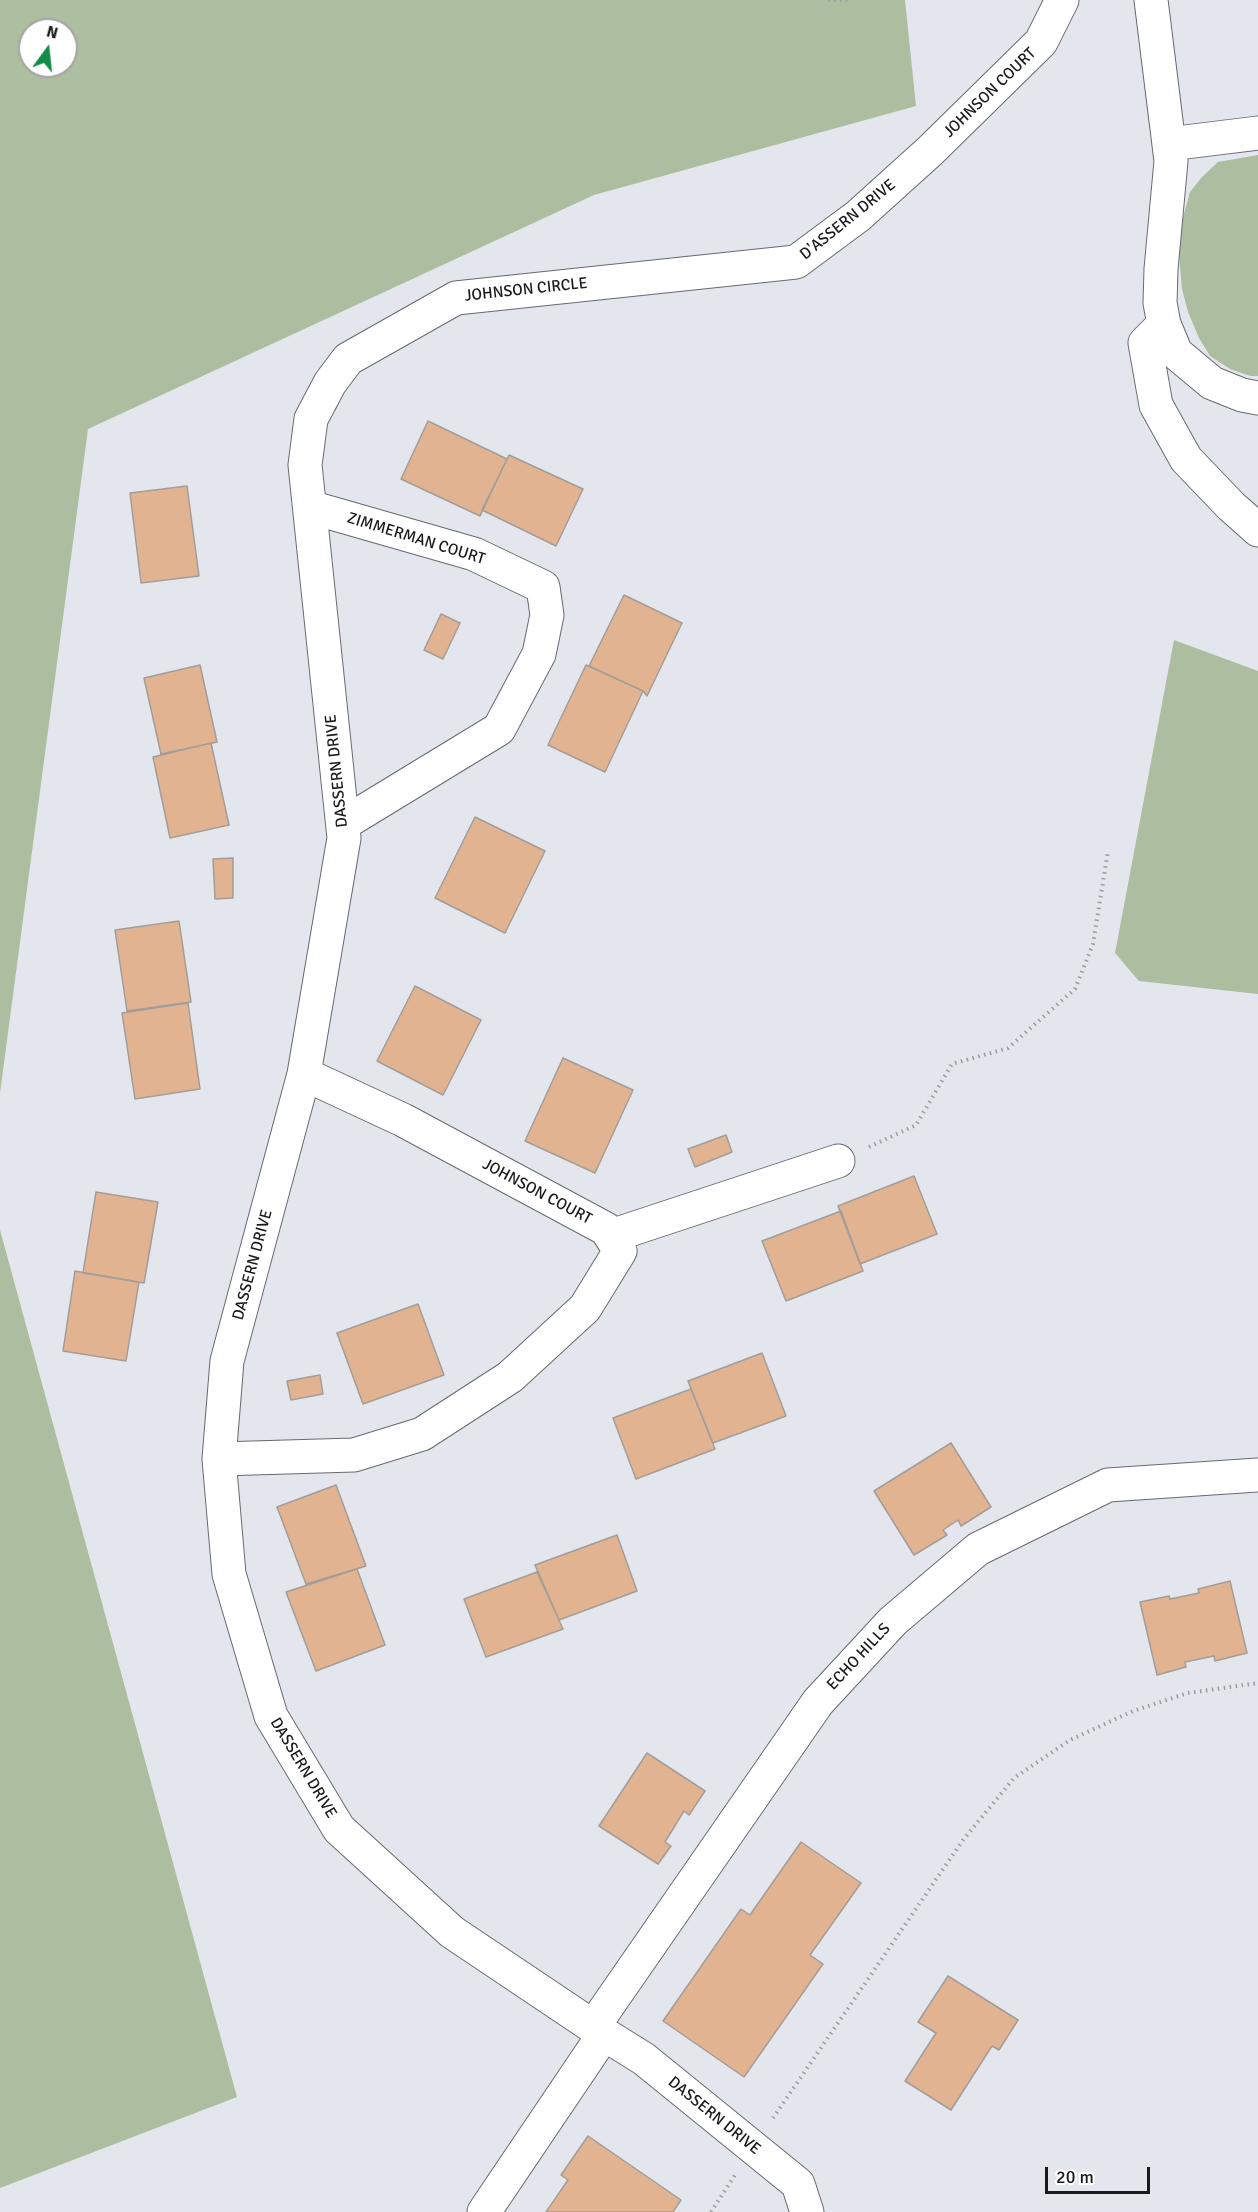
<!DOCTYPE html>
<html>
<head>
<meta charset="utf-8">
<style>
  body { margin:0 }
  #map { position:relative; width:1258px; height:2212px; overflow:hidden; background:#e3e6ec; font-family:Signika,sans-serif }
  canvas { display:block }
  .north { position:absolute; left:18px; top:18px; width:60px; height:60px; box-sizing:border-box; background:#fff; border:2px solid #a3a3a4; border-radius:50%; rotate:15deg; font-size:16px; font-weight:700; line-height:24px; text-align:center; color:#191a1c }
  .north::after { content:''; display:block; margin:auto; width:21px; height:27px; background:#128d49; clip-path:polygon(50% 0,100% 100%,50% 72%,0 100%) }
  .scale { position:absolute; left:1045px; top:2167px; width:105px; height:27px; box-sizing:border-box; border:3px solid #191a1c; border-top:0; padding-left:8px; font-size:18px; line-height:21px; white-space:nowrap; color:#191a1c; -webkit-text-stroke:4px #fff; paint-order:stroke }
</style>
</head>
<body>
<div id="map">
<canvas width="1258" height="2212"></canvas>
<div class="north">N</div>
<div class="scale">20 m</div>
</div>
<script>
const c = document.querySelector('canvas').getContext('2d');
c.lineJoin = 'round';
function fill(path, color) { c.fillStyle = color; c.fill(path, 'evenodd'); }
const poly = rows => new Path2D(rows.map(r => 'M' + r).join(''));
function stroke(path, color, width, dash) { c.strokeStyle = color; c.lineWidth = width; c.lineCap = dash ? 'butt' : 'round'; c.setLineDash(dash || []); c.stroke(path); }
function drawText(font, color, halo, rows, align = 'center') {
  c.font = font + ' Signika,sans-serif'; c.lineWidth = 4.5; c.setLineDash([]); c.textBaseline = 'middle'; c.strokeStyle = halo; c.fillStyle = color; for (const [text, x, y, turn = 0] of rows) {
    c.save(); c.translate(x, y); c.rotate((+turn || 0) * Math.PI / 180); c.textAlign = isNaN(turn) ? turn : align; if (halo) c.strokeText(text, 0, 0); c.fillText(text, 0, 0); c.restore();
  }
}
const green = poly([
  [0,0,905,0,916,106,594,195,88,429,0,1093],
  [30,30,66,30,66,66,30,66],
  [1258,155,1258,376,1250,376,1230,369,1210,356,1199,338,1188,312,1182,289,1179,255,1182,221,1190,192,1202,177,1218,162],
  [1174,640,1258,671,1258,994,1139,981,1115,953],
  [0,1230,237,2097,0,2188]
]);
const building = poly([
  [428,421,507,459,480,516,401,479,428,421],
  [509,455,583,489,556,546,482,510,509,455],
  [187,486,199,576,141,583,130,493,187,486],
  [624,595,682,623,647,696,643,691,589,666,624,595],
  [441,614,460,623,443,659,424,650,441,614],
  [200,665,217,742,161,754,144,678,200,665],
  [586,665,643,691,605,772,548,745,586,665],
  [211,743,229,825,170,838,153,757,211,743],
  [475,817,545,851,505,933,435,898,475,817],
  [233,858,233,898,215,899,213,859,233,858],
  [179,921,191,1002,127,1011,115,930,179,921],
  [415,986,481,1020,443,1095,377,1061,415,986],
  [188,1003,200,1089,135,1099,122,1013,188,1003],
  [563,1058,633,1090,595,1173,525,1141,563,1058],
  [726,1135,732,1152,695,1167,688,1149,726,1135],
  [914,1176,937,1234,860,1264,838,1206,914,1176],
  [96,1192,158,1202,144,1283,83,1273,96,1192],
  [841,1211,863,1271,786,1301,762,1241,841,1211],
  [75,1271,139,1282,126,1361,63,1351,75,1271],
  [418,1304,444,1375,363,1404,337,1333,418,1304],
  [762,1353,786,1416,713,1443,688,1381,762,1353],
  [320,1375,323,1394,291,1400,287,1381,320,1375],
  [691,1389,715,1449,636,1479,613,1418,691,1389],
  [951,1443,991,1507,961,1526,958,1520,943,1530,947,1535,914,1555,874,1491,951,1443],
  [336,1485,366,1566,306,1584,277,1507,336,1485],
  [617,1535,637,1591,559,1620,535,1565,617,1535],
  [357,1569,385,1645,316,1671,286,1592,357,1569],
  [537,1572,563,1629,486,1657,464,1599,537,1572],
  [1230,1581,1247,1653,1215,1661,1214,1656,1185,1662,1186,1667,1157,1675,1140,1602,1169,1596,1170,1599,1199,1593,1198,1589,1230,1581],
  [647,1753,705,1791,689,1815,684,1811,665,1842,671,1846,658,1864,599,1826,647,1753],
  [801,1842,861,1883,810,1955,823,1964,744,2077,663,2021,741,1909,750,1915,801,1842],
  [948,1976,1018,2020,999,2050,992,2046,951,2110,905,2081,936,2033,918,2022,948,1976],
  [588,2136,681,2200,673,2212,546,2212,568,2180,561,2175,588,2136]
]);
const path = poly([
  [828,0,852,0],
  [869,1147,916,1125,952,1064,1008,1048,1075,989,1093,944,1108,851],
  [773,2118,963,1840,1014,1778,1070,1740,1133,1711,1188,1693,1258,1683],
  [711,2212,735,2175]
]);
const minor = poly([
  [1151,0,1171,161,1161,269,1160,303,1164,324,1176,353,1212,383,1242,395,1258,398],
  [1169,144,1258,133],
  [1164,324,1145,343,1156,405,1186,459,1231,506,1258,530],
  [310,507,474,554,543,587,547,615,539,654,499,729,343,824],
  [611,1236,838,1161],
  [219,1459,354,1455,422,1434,510,1377,585,1308,620,1251,606,1229,403,1120,304,1074],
  [593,2027,818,1702,893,1621,978,1549,1108,1485,1258,1475],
  [484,2212,604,2034],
  [807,2212,798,2184,644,2059,604,2034,452,1932,339,1829,271,1716,229,1574,219,1459,227,1361,304,1074,344,838,305,465,311,419,330,383,348,359,456,298,796,262,858,216,930,151,1041,42,1062,0]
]);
const streetNames = [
  ["JOHNSON COURT",990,93,-44],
  ["D'ASSERN DRIVE",848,220,-39],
  ["JOHNSON CIRCLE",526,290,-6],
  ["ZIMMERMAN COURT",416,539,17],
  ["DASSERN DRIVE",337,771,-96],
  ["JOHNSON COURT",537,1192,28],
  ["DASSERN DRIVE",253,1265,-75],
  ["ECHO HILLS",859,1657,-47],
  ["DASSERN DRIVE",303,1768,59],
  ["DASSERN DRIVE",714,2116,39]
];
fill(green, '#acbe9f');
fill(building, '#e2b390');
stroke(building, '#a39d99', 1.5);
stroke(minor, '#676a6f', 35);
stroke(path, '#9a9ca1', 4, [1.5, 4.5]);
stroke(minor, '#fff', 33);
drawText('16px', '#191a1c', '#fff', streetNames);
</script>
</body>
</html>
